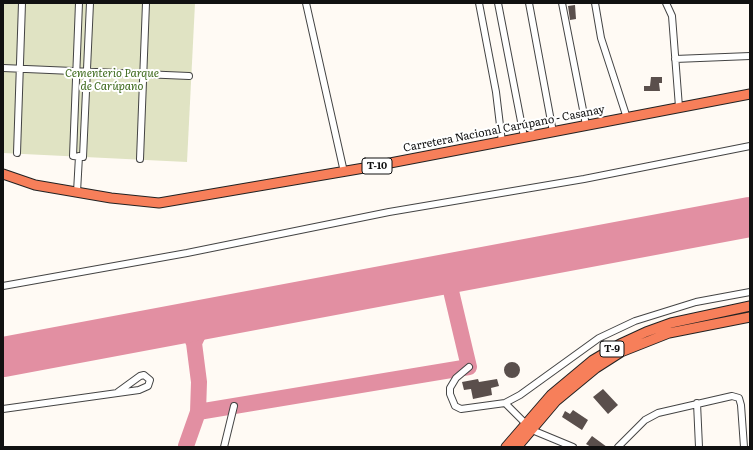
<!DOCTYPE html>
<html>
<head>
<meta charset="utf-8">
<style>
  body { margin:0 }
  #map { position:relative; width:753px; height:450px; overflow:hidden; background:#fffaf4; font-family:Literata,serif }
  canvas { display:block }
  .frame { position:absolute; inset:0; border:4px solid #111; pointer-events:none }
</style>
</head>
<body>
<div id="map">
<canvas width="753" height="450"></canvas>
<div class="frame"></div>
</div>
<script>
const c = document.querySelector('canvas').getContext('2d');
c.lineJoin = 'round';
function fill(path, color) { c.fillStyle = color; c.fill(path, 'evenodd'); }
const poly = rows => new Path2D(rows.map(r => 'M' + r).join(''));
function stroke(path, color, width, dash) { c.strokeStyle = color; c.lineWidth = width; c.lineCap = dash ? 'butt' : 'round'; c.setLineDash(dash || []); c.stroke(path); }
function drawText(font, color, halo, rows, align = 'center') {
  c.font = font + ' Literata,serif'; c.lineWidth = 4; c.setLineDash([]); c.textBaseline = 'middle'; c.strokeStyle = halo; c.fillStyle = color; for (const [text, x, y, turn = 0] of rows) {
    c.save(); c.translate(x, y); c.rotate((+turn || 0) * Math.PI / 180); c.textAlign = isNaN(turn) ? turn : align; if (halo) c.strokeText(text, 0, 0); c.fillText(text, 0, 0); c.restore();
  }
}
const cemetery = poly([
  [3,3,195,3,187,162,3,153]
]);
const taxiway = poly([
  [175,325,191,336,194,343,202,326,209,319],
  [198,412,469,367,447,274],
  [186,446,198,412,199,382,194,343]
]);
const runway = poly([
  [3,357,750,217]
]);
const building = poly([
  [575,5,576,19,570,20,568,6],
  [651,77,662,77,662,83,659,83,660,91,644,91,644,86,650,86],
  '504 370a8 8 0 1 1 16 0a8 8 0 1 1-16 0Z',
  [478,379,479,382,497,379,499,386,491,388,492,395,473,399,471,389,464,390,462,382],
  [603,389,618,405,608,414,593,397],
  [573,410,588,420,582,430,562,417,565,411,570,414],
  [592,436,607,447,591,447,586,444]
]);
const minor = poly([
  [79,3,73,156,83,157,90,3],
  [306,3,344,172],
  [479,3,496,92,502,142],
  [498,3,524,137],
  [529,3,553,132],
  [562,3,586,125],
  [595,3,601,38,627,118],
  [666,3,672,16,679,107],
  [675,59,750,56],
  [3,68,189,76],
  [17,153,22,3],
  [140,159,146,3],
  [77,192,79,156],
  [3,286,187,253,389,212,584,179,750,146],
  [469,367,456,378,450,388,450,394,455,406,461,409,505,403,532,430,573,447],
  [505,403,520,395,599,338,635,321,696,302,750,292],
  [697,403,699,447],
  [3,409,139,390,148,386,150,380,144,375,140,376,118,392],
  [224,447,234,406],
  [618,447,645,420,658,413,732,396,739,398,741,405,744,447]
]);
const highway = poly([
  [3,174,35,185,111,198,159,203,364,168,750,94],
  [506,447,551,395,593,360,620,344,646,332,671,323,750,306],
  [517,447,556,401,596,368,621,352,669,333,750,317]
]);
const shields = [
  [377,166,30],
  [612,349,24]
];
const shieldNames = [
  ["T-10",377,166],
  ["T-9",612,349]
];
const parkNames = [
  ["Cementerio Parque",112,74],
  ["de Carúpano",112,87]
];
const streetNames = [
  ["Carretera Nacional Carúpano - Casanay",504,129,-11]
];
fill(cemetery, '#e0e3c3');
stroke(taxiway, '#e28fa2', 16);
stroke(runway, '#e28fa2', 40);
fill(building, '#5a4f4c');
stroke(minor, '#444', 8);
stroke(highway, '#222', 11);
stroke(minor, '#fff', 6);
stroke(highway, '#f77f5a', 9);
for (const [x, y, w] of shields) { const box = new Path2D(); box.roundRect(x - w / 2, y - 8, w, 16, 3); c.fillStyle = '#fff'; c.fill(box); stroke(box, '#111', 1); }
drawText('bold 10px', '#111', null, shieldNames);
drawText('italic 11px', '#3f6b1e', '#fff', parkNames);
drawText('11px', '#111', '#fff', streetNames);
</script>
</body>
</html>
